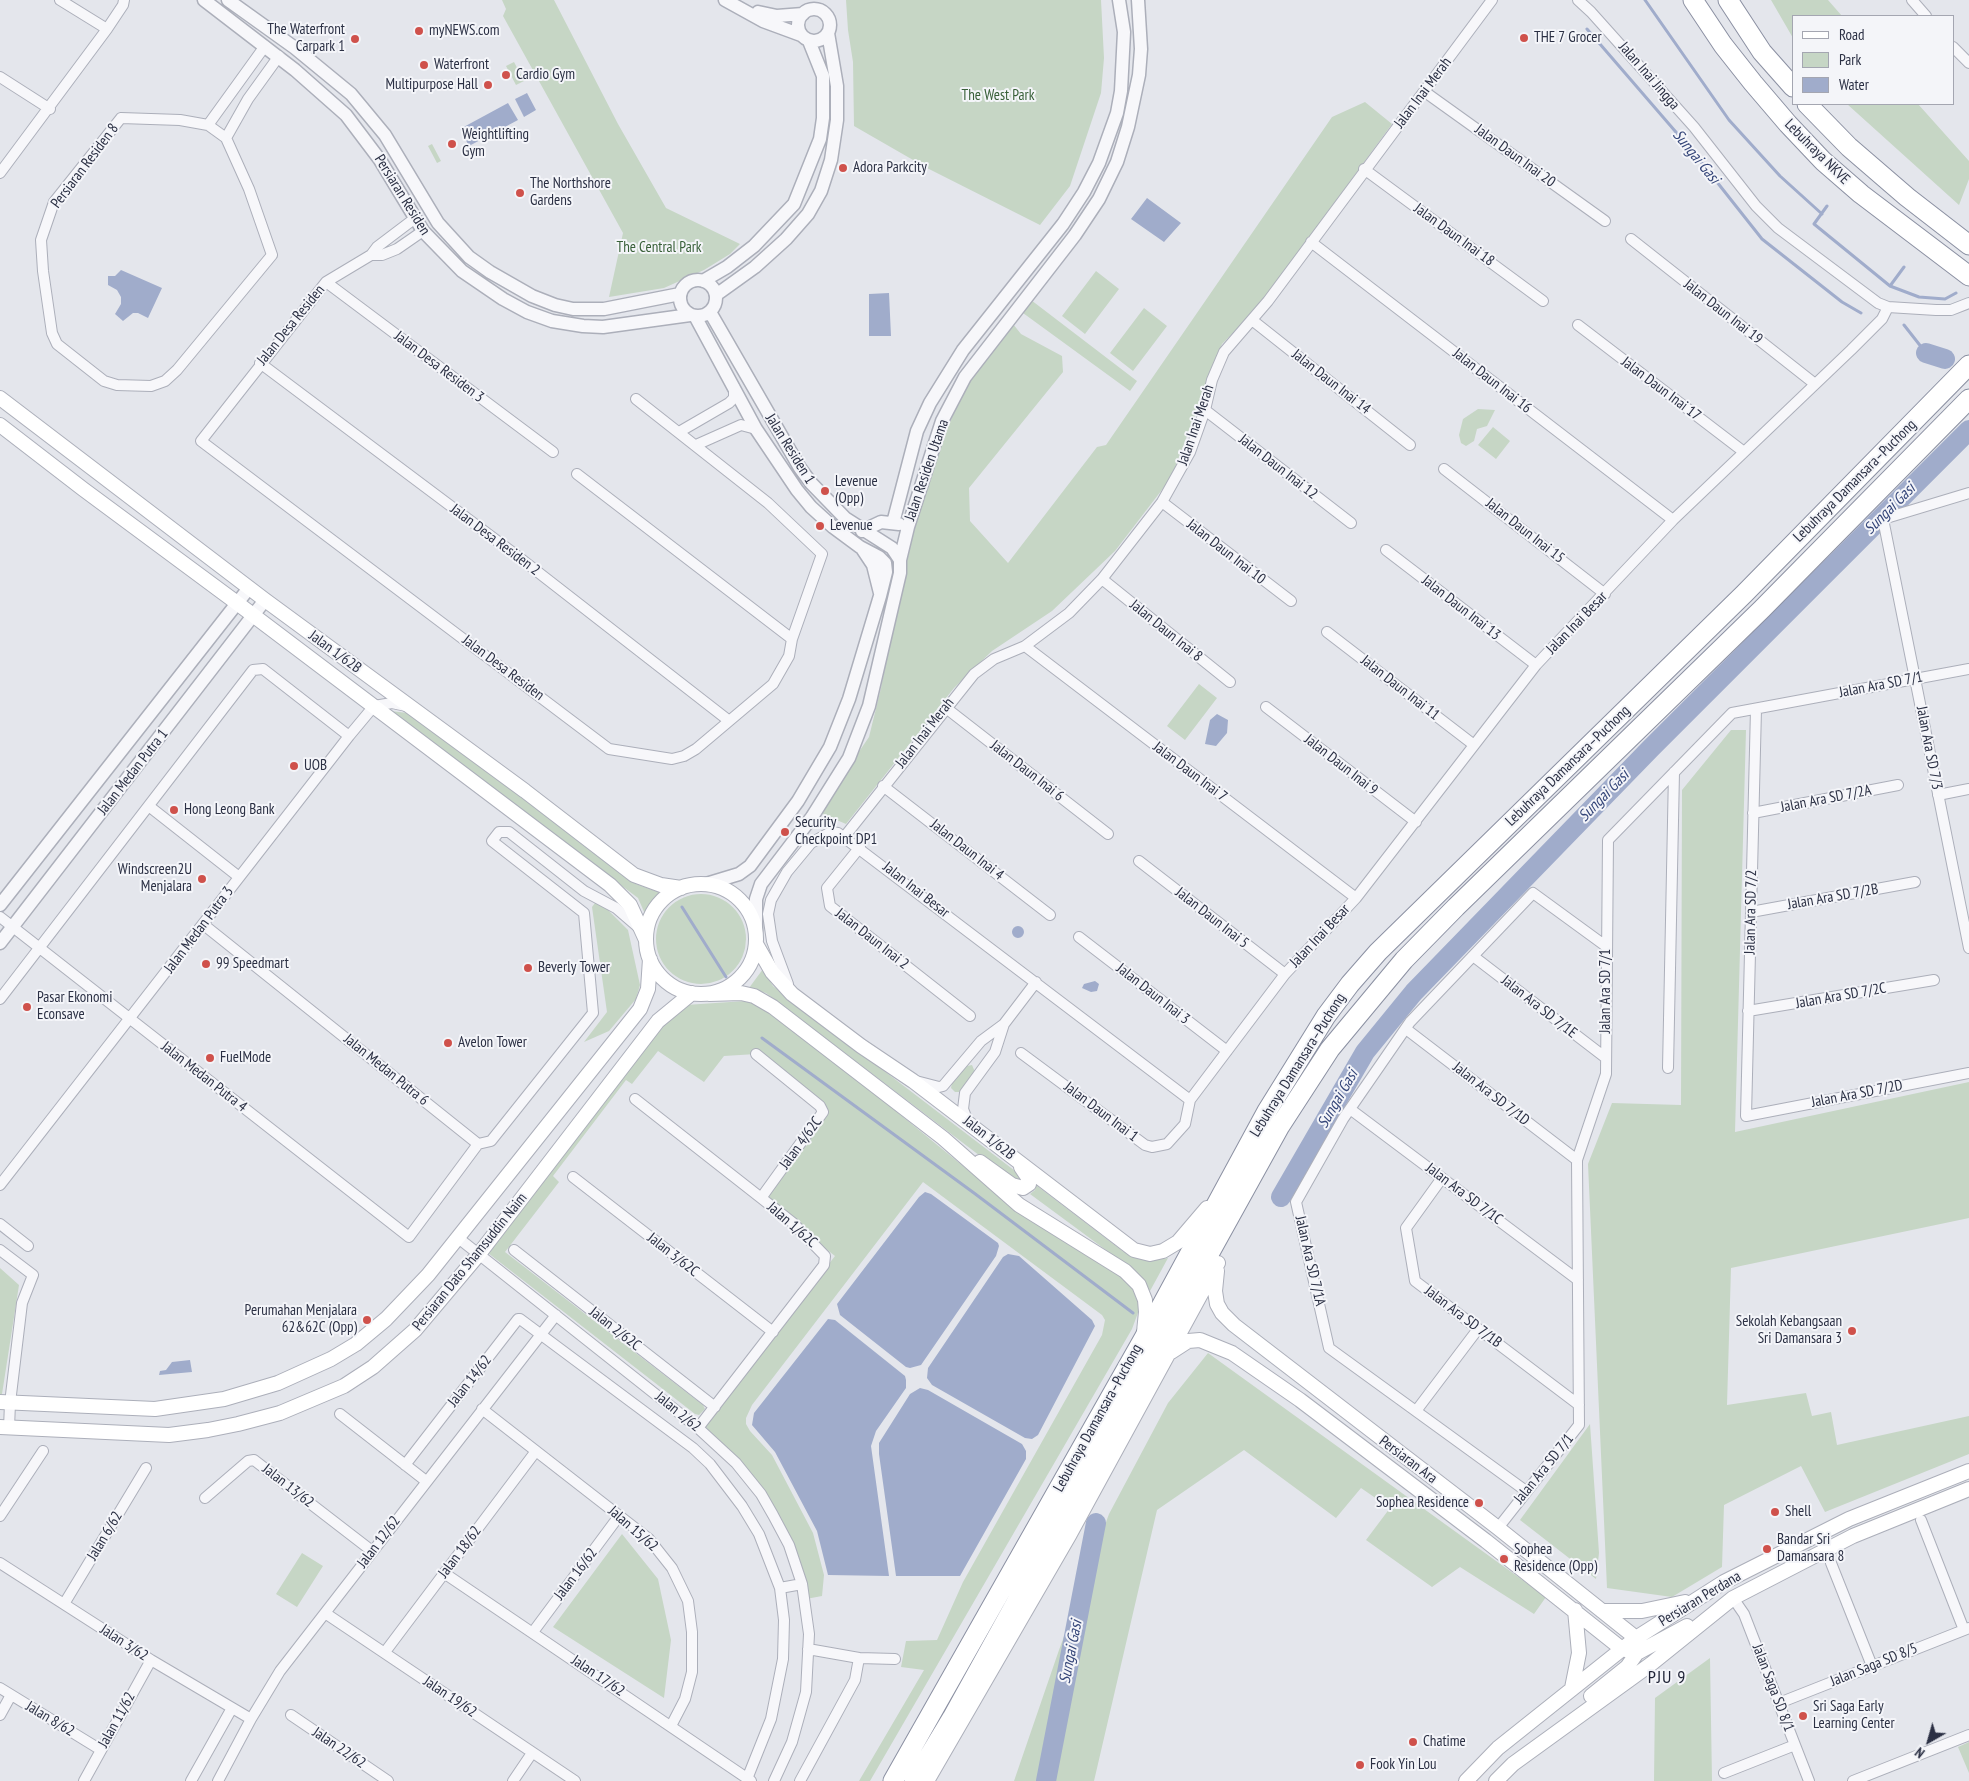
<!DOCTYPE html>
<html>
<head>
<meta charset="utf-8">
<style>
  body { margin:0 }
  #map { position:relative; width:1969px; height:1781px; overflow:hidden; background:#e4e6ec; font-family:"PT Sans Narrow",sans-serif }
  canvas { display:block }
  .legend { position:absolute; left:1792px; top:15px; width:162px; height:90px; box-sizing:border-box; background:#f4f5f9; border:1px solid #a4a6b1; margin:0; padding:6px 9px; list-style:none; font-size:15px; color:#2b3044 }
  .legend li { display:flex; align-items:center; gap:10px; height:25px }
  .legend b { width:25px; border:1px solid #a4a6b1 }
  .north { position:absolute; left:1904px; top:1716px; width:50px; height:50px; -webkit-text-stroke:4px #f4f5f9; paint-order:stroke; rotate:218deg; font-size:14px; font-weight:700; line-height:20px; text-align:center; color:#2b3044 }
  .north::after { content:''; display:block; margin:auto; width:18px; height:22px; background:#2b3044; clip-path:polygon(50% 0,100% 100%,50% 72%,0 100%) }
</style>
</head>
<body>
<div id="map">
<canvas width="1969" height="1781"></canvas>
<ul class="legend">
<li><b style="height:6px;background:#fff"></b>Road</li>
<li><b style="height:14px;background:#c6d6c5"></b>Park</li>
<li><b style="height:14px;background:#a0accb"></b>Water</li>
</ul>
<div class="north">N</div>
</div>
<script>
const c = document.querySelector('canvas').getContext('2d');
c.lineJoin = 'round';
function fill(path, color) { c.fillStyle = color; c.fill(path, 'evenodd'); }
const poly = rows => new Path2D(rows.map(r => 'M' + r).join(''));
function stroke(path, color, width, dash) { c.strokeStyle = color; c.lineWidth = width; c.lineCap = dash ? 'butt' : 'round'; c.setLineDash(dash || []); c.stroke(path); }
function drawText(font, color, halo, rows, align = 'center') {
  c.font = font + ' "PT Sans Narrow",sans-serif'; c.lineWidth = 4; c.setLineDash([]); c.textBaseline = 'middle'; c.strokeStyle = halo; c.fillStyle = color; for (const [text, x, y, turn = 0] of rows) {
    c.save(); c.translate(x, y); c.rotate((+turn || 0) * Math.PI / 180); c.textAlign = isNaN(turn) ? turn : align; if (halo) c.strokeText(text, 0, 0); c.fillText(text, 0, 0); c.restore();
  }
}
const green = poly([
  [502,0,554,0,618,124,666,208,740,244,730,254,704,270,664,288,609,297,623,233,503,16,506,9],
  [846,0,1101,0,1104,58,1101,93,1070,186,1040,225,927,168,854,126,853,62,848,30],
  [1771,0,1828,0,1842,16,1793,16,1793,38],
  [514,62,524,81,516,85,506,66],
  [1365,102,1392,124,1255,311,1222,344,1171,478,1115,551,1052,611,992,651,954,688,846,824,818,812,869,737,881,688,912,528,942,440,966,386,1006,330,1031,300,1137,381,1130,391,1023,313,1013,324,1021,334,1062,356,1063,372,969,488,970,521,1008,563,1097,447,1106,445,1332,117],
  [1847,104,1918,104,1969,161,1969,179,1959,205],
  [432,144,441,161,437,163,428,146],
  [1096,271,1119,289,1085,334,1062,316],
  [1144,308,1167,326,1133,371,1110,353],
  [1478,409,1495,410,1487,426,1477,429,1474,441,1466,446,1461,443,1459,435,1463,419],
  [1493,427,1510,441,1496,459,1478,445],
  [1199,684,1217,698,1185,740,1167,726],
  [390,711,408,713,426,725,636,884,661,893,645,914,638,898],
  [1731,730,1746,730,1735,1132,1969,1082,1969,1218,1731,1268,1727,1405,1806,1393,1812,1416,1831,1412,1837,1445,1969,1416,1969,1454,1825,1512,1801,1466,1724,1505,1722,1567,1672,1597,1607,1588,1588,1164,1612,1103,1681,1105,1682,790],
  '656 939a45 45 0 1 1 90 0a45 45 0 1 1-90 0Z',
  [595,903,606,908,628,930,640,985,636,999,609,1031,584,1042,607,1012,592,907],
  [763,969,773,986,1023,1177,1023,1182,1013,1181,766,993,749,988],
  [745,1001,758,1005,825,1053,1013,1207,1112,1268,1132,1286,1138,1301,1139,1310,1132,1329,870,1781,859,1781,924,1670,901,1667,906,1641,937,1640,963,1582,1102,1335,1105,1320,1102,1315,923,1182,752,1405,746,1418,746,1424,750,1431,772,1455,813,1533,824,1575,822,1596,806,1599,774,1511,702,1427,835,1256,761,1198,828,1110,756,1054,724,1056,704,1082,658,1051,632,1084,626,1080,553,1176,559,1182,505,1252,703,1405,705,1409,699,1415,695,1414,488,1253,667,1016,686,1005],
  [972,1065,975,1072,959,1092,955,1092,951,1088,952,1083,967,1066],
  [1036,1185,1124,1252,1155,1260,1168,1258,1150,1291,1133,1270,1030,1194,1035,1190],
  [0,1268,19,1285,2,1394,0,1394],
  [1208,1353,1546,1597,1534,1614,1460,1567,1432,1587,1366,1540,1390,1508,1361,1488,1336,1518,1244,1450,1157,1510,1094,1781,1014,1781,1059,1650,1109,1514,1168,1403],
  [1590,1424,1599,1553,1596,1579,1520,1520],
  [622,1534,658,1579,671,1640,664,1698,553,1627],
  [302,1553,323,1566,297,1607,276,1594],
  [1710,1658,1712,1781,1654,1781,1655,1698],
  [1969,1742,1969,1773,1958,1747]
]);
const water = poly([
  [527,93,536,110,524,117,515,99],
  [508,103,518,120,469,146,460,129],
  [1147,198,1181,223,1164,242,1131,219],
  [121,270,162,288,148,318,138,313,133,313,123,321,115,314,121,304,121,297,117,290,108,285,108,276,115,276],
  [889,293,891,336,869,336,869,294],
  [1217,714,1228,720,1227,733,1216,746,1205,744,1210,720],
  '1012 932a6 6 0 1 1 12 0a6 6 0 1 1-12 0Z',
  [1095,981,1099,984,1097,991,1091,992,1082,988,1084,984],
  [925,1192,931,1194,998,1243,999,1246,996,1256,921,1365,910,1368,906,1367,840,1315,837,1304,919,1197],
  [1008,1254,1019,1256,1092,1320,1095,1326,1038,1435,1032,1439,1025,1438,932,1385,927,1378,928,1368,1003,1257],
  [828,1319,835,1320,905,1376,906,1380,906,1388,876,1431,871,1446,889,1576,828,1575,817,1531,775,1452,752,1425,754,1413],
  [190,1360,192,1372,159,1375,160,1371,166,1370,172,1362],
  [920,1388,928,1390,1022,1444,1026,1451,1026,1459,960,1576,896,1576,879,1454,879,1443,910,1394]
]);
const stream = poly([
  [1645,0,1729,120,1780,176,1822,214],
  [1587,29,1694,153,1762,239,1842,302,1861,313],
  [1827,206,1814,224,1890,286,1919,297,1945,299,1956,293],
  [1890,286,1904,267],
  [1904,325,1926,353],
  [682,907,726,977],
  [762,1038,974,1193,1133,1313]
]);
const river = poly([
  [1926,353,1945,359],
  [1281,1197,1365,1052,1414,992,1651,748,1969,430],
  [1046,1781,1096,1523]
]);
const minor = poly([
  [60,0,107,29],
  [1578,0,1591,12,1694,127,1756,206,1778,228,1878,303,1888,307,1936,310,1951,310,1969,303],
  [1912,0,1926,16],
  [1953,47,1969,63],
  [0,77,50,109],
  [1425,92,1605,221],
  [121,118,180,120,208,125,226,138,249,189,272,255,177,370,165,381,151,386,117,385,104,381,57,344,52,333,43,271,41,240,54,202,121,118],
  [208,125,265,46],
  [226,138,248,99,279,56],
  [1364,169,1543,301],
  [0,173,107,29,123,5,124,0],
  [414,219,377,247,371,255,326,282,201,441,609,749,672,759,684,756,696,749,773,684,789,656,792,639,822,554,768,503,636,399],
  [1631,239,1815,384],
  [1311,242,1673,520],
  [371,255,382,255,397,249,423,231],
  [326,282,553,452],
  [1252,320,1410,445],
  [1578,325,1744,452],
  [260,363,516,555,728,720],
  [1205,410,1351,523],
  [679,432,729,403,734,398,734,387],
  [696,445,741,425,756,429],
  [1444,469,1605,594],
  [577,474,792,639],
  [1969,493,1883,519,1969,948],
  [1162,502,1291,601],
  [1386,550,1536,665],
  [1102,579,1230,682],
  [1327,632,1474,745],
  [1025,646,1356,898],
  [1266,707,1416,822],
  [946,708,1108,834],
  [1756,709,1746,1116,1969,1073],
  [883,786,1050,915],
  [1938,795,1969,789],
  [150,807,239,877],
  [1753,813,1898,785],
  [845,836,974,674,994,659,1025,646,1069,613,1102,579,1162,502,1190,452,1205,410,1212,380,1224,352,1268,301,1492,0],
  [860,847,827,888,830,906,970,1016],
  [1139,861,1285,974],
  [1751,912,1915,882],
  [0,917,409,1237,478,1144],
  [204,925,478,1144],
  [1079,937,1227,1051],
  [1473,956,1606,1058],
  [788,984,772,941,768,914,771,900,787,872,811,843,831,832,838,833,1190,1100],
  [0,999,253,670,263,669,349,736],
  [1748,1011,1934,980],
  [1004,1024,1036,982],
  [1406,1029,1577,1160],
  [1021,1053,1145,1145,1152,1147,1167,1144,1185,1124,1190,1100],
  [756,1054,820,1106,823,1112,761,1198],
  [1668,1068,1674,772],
  [916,1081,939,1087,943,1086,981,1041,1004,1024,995,1052,965,1093,963,1109,968,1122],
  [635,1099,793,1223,825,1256,824,1265,698,1428],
  [1190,1100,1285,974,1356,898,1536,665,1673,520,1851,350,1882,319,1888,307],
  [1350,1109,1578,1280],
  [478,1144,491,1141,593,1013,584,913,492,841,499,832,509,832,584,891,616,908,638,927],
  [573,1177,773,1332],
  [1442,1178,1406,1228,1415,1281,1579,1405],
  [0,1185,349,736,374,706,392,703,406,706],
  [0,1224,28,1246],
  [457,1237,698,1428,736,1463,761,1494,773,1515,789,1545,802,1584,809,1634,806,1692,792,1742,774,1781],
  [0,1250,33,1275,22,1303,10,1403,9,1428],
  [514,1250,715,1407],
  [482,1409,649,1539,672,1568,688,1601,692,1632,692,1672,685,1699,671,1726],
  [1416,1411,1478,1329],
  [340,1414,426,1481],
  [405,1465,518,1319,520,1319,693,1448,710,1464,742,1506,759,1534,780,1588,784,1620,783,1659,771,1719,747,1779],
  [1526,1491,1329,1348,1296,1202,1343,1119,1410,1022,1533,893,1607,947],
  [205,1498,248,1461,254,1460,372,1551],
  [0,1516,43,1451],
  [1921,1520,1964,1630],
  [1498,1528,1579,1425,1577,1160,1606,1074,1608,840,1732,713,1969,669],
  [0,1563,151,1660,251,1719],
  [1831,1563,1872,1666],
  [444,1573,751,1781],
  [780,1588,802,1584],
  [1733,1598,1744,1614,1809,1781],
  [64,1604,146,1468],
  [325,1613,575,1781],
  [533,1632,619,1516],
  [385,1652,536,1451],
  [859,1658,895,1659],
  [0,1688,101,1750],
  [1779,1703,1969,1628],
  [0,1715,11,1695],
  [291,1715,388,1781],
  [1724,1773,1795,1745],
  [84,1781,151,1660],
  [191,1781,232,1708],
  [218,1781,251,1719,280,1671,556,1315],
  [513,1781,532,1753],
  [800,1781,855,1680,859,1658,808,1649],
  [1853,1781,1969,1735]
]);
const tertiary = poly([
  [204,0,295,70,346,115,380,160,423,231,462,271,503,299,527,312,552,321,583,326,603,327,690,315],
  [228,0,295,48,351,94,385,135,438,223,469,257,490,272,532,296,555,305,573,309,604,309,680,294],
  [725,0,763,21,801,35],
  '798 25a16 16 0 1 1 32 0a16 16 0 1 1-32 0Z',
  [758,12,777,16,803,14],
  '680 298a18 18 0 1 1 36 0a18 18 0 1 1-36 0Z',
  [703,281,727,267,754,246,794,204,820,139,823,118,823,76,809,41],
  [716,295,755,267,786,239,808,214,821,191,831,160,837,120,837,86,828,33],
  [710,312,800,468,811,483,845,518,892,548,900,560],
  [695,316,756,429,797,490,811,507,833,527,860,547,879,557,885,563],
  [893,523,917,431,930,403,963,350,1063,224,1084,192,1099,163,1117,113,1121,91,1124,32,1119,0],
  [862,531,881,522,899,524],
  [863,550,873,565,880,593],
  [706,884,739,874,750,866,798,801,830,747,849,699,880,596,886,572,885,563],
  [0,905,249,588],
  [756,931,756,899,761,884,812,817,849,758,869,706,900,573,900,560,908,527,942,421,965,377,1075,235,1099,199,1117,162,1128,127,1139,75,1141,49,1138,0],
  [0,943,265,600]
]);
const secondary = poly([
  [0,398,265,600,525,791,634,875,661,885,681,888],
  [0,425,83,489,237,603,610,885,630,905,646,940],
  '646 939a55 55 0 1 1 110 0a55 55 0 1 1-110 0Z',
  [756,944,772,972,792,994,861,1046,913,1081,1134,1250,1150,1254,1163,1251,1178,1242,1207,1208],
  [709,994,741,993,754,996,773,1007,943,1138,1019,1205,1125,1271,1139,1285,1145,1300,1146,1312,1144,1332],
  [980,1162,1012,1185,1023,1188,1029,1184,1029,1179,1021,1167],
  [1217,1271,1215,1291,1217,1304,1222,1313,1234,1325,1498,1528,1636,1638],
  [1171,1352,1188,1341,1200,1340,1232,1353,1300,1400,1486,1541,1622,1649,1637,1653],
  [0,1402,155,1409,224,1399,278,1383,331,1359,356,1344,386,1319,428,1275,640,1009,648,989,650,959],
  [0,1427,169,1435,208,1430,238,1424,280,1413,344,1386,373,1367,415,1330,479,1254,658,1021,692,993],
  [1602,1611,1642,1611,1685,1602],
  [1572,1688,1579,1653,1575,1610],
  [1591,1696,1627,1667,1637,1653,1687,1626],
  [927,1781,1070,1534,1218,1263],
  [1466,1781,1498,1748,1636,1638,1724,1582,1849,1519,1969,1471],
  [1496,1781,1513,1764,1651,1664,1733,1598,1853,1536,1969,1489]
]);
const motorway = poly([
  [1693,0,1723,45,1753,83,1788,124,1823,161,1861,194,1969,276],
  [1728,0,1762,52,1793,87],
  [1807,104,1849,147,1907,197,1969,245],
  [893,1781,1144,1338,1267,1111,1326,1016,1350,984,1378,952,1744,594,1969,365],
  [914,1781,952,1718,1280,1126,1330,1049,1404,960,1456,907,1762,609,1969,399]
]);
const markers = [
  [419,31,5,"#cf514b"],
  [1524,38,5,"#cf514b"],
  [355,39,5,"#cf514b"],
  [424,65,5,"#cf514b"],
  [506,75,5,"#cf514b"],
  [488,85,5,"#cf514b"],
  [452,144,5,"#cf514b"],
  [843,168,5,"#cf514b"],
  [520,193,5,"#cf514b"],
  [825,491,5,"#cf514b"],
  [820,526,5,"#cf514b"],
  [294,766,5,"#cf514b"],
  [174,810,5,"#cf514b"],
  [785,832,5,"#cf514b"],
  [202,879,5,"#cf514b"],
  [206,964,5,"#cf514b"],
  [528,968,5,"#cf514b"],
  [27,1007,5,"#cf514b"],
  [448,1043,5,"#cf514b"],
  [210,1058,5,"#cf514b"],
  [367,1320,5,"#cf514b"],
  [1852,1331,5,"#cf514b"],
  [1479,1503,5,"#cf514b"],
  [1775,1512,5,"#cf514b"],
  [1767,1549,5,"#cf514b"],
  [1504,1559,5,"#cf514b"],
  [1803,1716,5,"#cf514b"],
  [1413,1742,5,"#cf514b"],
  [1360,1765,5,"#cf514b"]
];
const poiNames = [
  ["The Waterfront",345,30,"right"],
  ["Carpark 1",345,47,"right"],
  ["myNEWS.com",429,31],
  ["THE 7 Grocer",1534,38],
  ["Waterfront",434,65],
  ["Cardio Gym",516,75],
  ["Multipurpose Hall",478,85,"right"],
  ["Weightlifting",462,135],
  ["Gym",462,152],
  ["Adora Parkcity",853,168],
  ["The Northshore",530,184],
  ["Gardens",530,201],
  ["Levenue",835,482],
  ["(Opp)",835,499],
  ["Levenue",830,526],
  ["UOB",304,766],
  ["Hong Leong Bank",184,810],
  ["Security",795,823],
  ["Checkpoint DP1",795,840],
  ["Windscreen2U",192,870,"right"],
  ["Menjalara",192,887,"right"],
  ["99 Speedmart",216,964],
  ["Beverly Tower",538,968],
  ["Pasar Ekonomi",37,998],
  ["Econsave",37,1015],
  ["Avelon Tower",458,1043],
  ["FuelMode",220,1058],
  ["Perumahan Menjalara",357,1311,"right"],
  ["62&62C (Opp)",357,1328,"right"],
  ["Sekolah Kebangsaan",1842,1322,"right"],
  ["Sri Damansara 3",1842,1339,"right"],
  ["Sophea Residence",1469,1503,"right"],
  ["Shell",1785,1512],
  ["Bandar Sri",1777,1540],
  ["Damansara 8",1777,1557],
  ["Sophea",1514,1550],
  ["Residence (Opp)",1514,1567],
  ["Sri Saga Early",1813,1707],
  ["Learning Center",1813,1724],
  ["Chatime",1423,1742],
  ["Fook Yin Lou",1370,1765]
];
const streetNames = [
  ["Jalan Inai Jingga",1649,76,49],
  ["Jalan Inai Merah",1423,93,-53],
  ["Lebuhraya NKVE",1817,152,45],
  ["Jalan Daun Inai 20",1515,156,36],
  ["Persiaran Residen 8",85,166,-53],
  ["Persiaran Residen",402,195,58],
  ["Jalan Daun Inai 18",1454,235,36],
  ["Jalan Daun Inai 19",1723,312,38],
  ["Jalan Desa Residen",291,325,-51],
  ["Jalan Desa Residen 3",439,367,37],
  ["Jalan Daun Inai 16",1492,381,38],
  ["Jalan Daun Inai 14",1331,382,38],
  ["Jalan Daun Inai 17",1661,389,37],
  ["Jalan Inai Merah",1196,425,-71],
  ["Jalan Residen 1",790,449,58],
  ["Jalan Daun Inai 12",1278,467,38],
  ["Jalan Residen Utama",927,470,-71],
  ["Lebuhraya Damansara–Puchong",1855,481,-45],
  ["Jalan Daun Inai 15",1525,531,38],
  ["Jalan Desa Residen 2",495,540,37],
  ["Jalan Daun Inai 10",1226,552,38],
  ["Jalan Daun Inai 13",1461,608,38],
  ["Jalan Inai Besar",1577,623,-46],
  ["Jalan Daun Inai 8",1166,631,39],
  ["Jalan 1/62B",335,652,36],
  ["Jalan Desa Residen",503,668,37],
  ["Jalan Ara SD 7/1",1881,685,-11],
  ["Jalan Daun Inai 11",1400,688,38],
  ["Jalan Inai Merah",925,733,-52],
  ["Jalan Ara SD 7/3",1929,748,79],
  ["Jalan Daun Inai 9",1341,765,38],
  ["Lebuhraya Damansara–Puchong",1568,766,-44],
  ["Jalan Daun Inai 6",1027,771,38],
  ["Jalan Medan Putra 1",133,772,-52],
  ["Jalan Daun Inai 7",1190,772,37],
  ["Jalan Ara SD 7/2A",1826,799,-11],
  ["Jalan Daun Inai 4",967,850,38],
  ["Jalan Inai Besar",916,890,38],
  ["Jalan Ara SD 7/2B",1833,897,-10],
  ["Jalan Ara SD 7/2",1751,912,-89],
  ["Jalan Daun Inai 5",1212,918,38],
  ["Jalan Medan Putra 3",199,930,-53],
  ["Jalan Inai Besar",1320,936,-47],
  ["Jalan Daun Inai 2",872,939,38],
  ["Jalan Ara SD 7/1",1606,991,-90],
  ["Jalan Daun Inai 3",1153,994,38],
  ["Jalan Ara SD 7/2C",1841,996,-10],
  ["Jalan Ara SD 7/1E",1539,1007,38],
  ["Lebuhraya Damansara–Puchong",1298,1065,-58],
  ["Jalan Medan Putra 6",386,1070,39],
  ["Jalan Medan Putra 4",204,1077,38],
  ["Jalan Ara SD 7/1D",1491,1094,38],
  ["Jalan Ara SD 7/2D",1857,1094,-11],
  ["Jalan Daun Inai 1",1101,1112,37],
  ["Jalan 1/62B",989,1138,38],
  ["Jalan 4/62C",801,1143,-54],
  ["Jalan Ara SD 7/1C",1464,1194,37],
  ["Jalan 1/62C",792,1225,41],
  ["Jalan 3/62C",673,1255,38],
  ["Jalan Ara SD 7/1A",1310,1261,77],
  ["Persiaran Dato Shamsuddin Naim",470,1262,-51],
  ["Jalan Ara SD 7/1B",1463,1317,37],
  ["Jalan 2/62C",615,1329,38],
  ["Jalan 14/62",470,1381,-52],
  ["Jalan 2/62",678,1412,39],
  ["Lebuhraya Damansara–Puchong",1098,1418,-61],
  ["Persiaran Ara",1408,1460,37],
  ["Jalan Ara SD 7/1",1544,1469,-51],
  ["Jalan 13/62",288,1486,38],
  ["Jalan 15/62",633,1529,41],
  ["Jalan 6/62",105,1536,-59],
  ["Jalan 12/62",379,1542,-53],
  ["Jalan 18/62",460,1552,-53],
  ["Jalan 16/62",576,1574,-53],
  ["Persiaran Perdana",1700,1599,-31],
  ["Jalan 3/62",124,1643,33],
  ["Jalan Saga SD 8/5",1874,1665,-22],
  ["Jalan 17/62",598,1676,34],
  ["Jalan Saga SD 8/1",1773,1688,69],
  ["Jalan 19/62",450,1697,34],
  ["Jalan 8/62",50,1719,31],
  ["Jalan 11/62",117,1720,-61],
  ["Jalan 22/62",339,1748,34]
];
const parkNames = [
  ["The West Park",998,96],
  ["The Central Park",659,248]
];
const waterNames = [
  ["Sungai Gasi",1696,157,51],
  ["Sungai Gasi",1890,509,-45],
  ["Sungai Gasi",1604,796,-46],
  ["Sungai Gasi",1338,1099,-60],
  ["Sungai Gasi",1071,1652,-79]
];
const quarterNames = [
  ["PJU 9",1667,1678]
];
fill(green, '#c6d6c5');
fill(water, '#a0accb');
stroke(stream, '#a0accb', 3);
stroke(river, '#a0accb', 20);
stroke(minor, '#acafba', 12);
stroke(tertiary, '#acafba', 15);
stroke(secondary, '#acafba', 16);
stroke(motorway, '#8b90a2', 21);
stroke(minor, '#f7f7fa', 10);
stroke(tertiary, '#f7f7fa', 12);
stroke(secondary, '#fff', 14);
stroke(motorway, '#fff', 19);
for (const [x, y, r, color] of markers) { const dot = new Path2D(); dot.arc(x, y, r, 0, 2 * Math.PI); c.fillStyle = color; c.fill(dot); stroke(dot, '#f4f5f9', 2); }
drawText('15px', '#2b3044', '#f4f5f9', poiNames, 'left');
drawText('15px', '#2b3044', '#f4f5f9', streetNames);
drawText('15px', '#396039', '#f4f5f9', parkNames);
drawText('italic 16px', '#354679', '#f4f5f9', waterNames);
c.letterSpacing = '1px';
drawText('18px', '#1d2135', '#f4f5f9', quarterNames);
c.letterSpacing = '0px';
</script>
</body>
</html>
